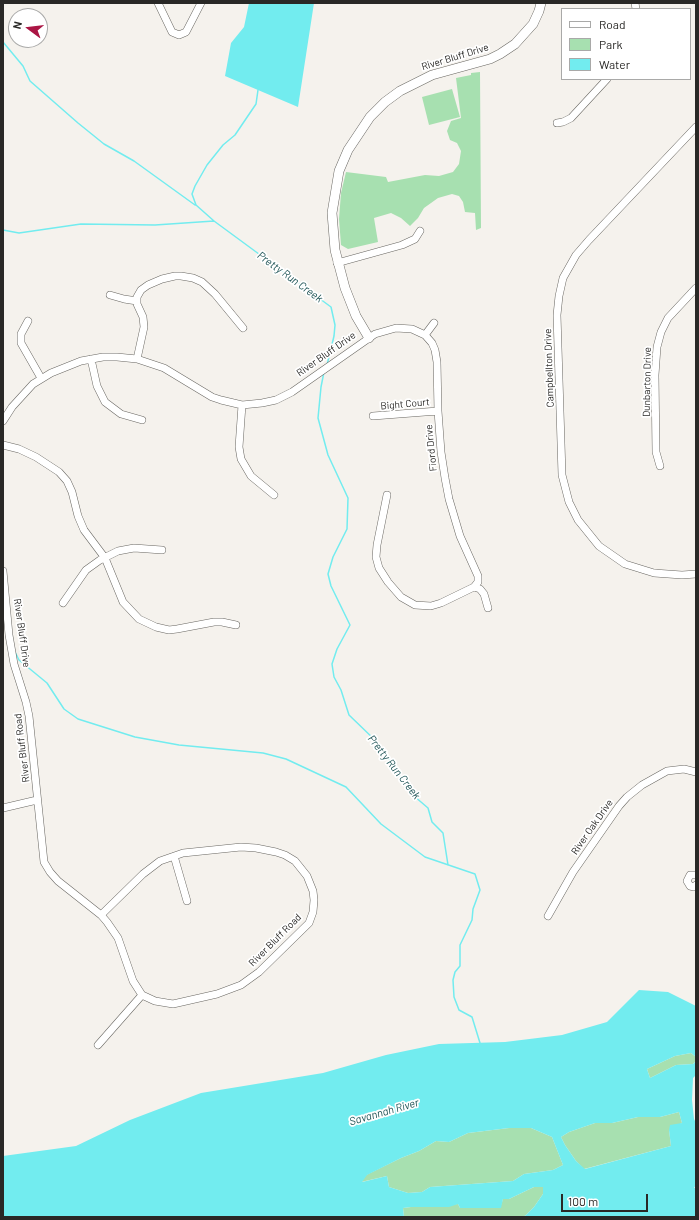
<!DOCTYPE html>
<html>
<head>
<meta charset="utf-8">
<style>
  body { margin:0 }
  #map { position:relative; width:699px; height:1220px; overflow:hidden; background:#f5f2ed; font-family:Barlow,sans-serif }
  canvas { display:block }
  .frame { position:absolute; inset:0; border:4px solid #292826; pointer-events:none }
  .legend { position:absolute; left:561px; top:8px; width:130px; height:72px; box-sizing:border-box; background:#fff; border:1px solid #a9a9a8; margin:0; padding:5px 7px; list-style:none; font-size:12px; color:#292826 }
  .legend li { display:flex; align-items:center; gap:8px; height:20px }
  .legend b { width:20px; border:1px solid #a9a9a8 }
  .north { position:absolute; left:8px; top:8px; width:40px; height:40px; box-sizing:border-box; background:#fff; border:1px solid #a9a9a8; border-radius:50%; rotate:285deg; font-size:11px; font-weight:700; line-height:16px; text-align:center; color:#292826 }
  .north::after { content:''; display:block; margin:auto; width:14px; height:18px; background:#ab1644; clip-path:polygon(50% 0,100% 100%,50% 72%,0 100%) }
  .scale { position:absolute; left:561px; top:1194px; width:87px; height:18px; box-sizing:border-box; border:2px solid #292826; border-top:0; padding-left:5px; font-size:12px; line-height:14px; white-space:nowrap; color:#292826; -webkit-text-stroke:3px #fff; paint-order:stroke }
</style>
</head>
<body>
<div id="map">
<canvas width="699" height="1220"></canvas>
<div class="frame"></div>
<ul class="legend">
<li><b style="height:5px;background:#fff"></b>Road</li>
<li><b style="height:11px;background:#a7e0b0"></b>Park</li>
<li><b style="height:11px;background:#72ecef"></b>Water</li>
</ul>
<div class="north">N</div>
<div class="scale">100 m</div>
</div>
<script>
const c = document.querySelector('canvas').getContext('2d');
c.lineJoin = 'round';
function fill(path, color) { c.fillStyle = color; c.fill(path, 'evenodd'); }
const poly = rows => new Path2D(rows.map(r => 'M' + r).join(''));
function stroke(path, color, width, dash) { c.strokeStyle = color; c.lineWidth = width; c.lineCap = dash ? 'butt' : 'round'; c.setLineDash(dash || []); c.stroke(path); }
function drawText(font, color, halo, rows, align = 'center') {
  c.font = font + ' Barlow,sans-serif'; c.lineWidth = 3.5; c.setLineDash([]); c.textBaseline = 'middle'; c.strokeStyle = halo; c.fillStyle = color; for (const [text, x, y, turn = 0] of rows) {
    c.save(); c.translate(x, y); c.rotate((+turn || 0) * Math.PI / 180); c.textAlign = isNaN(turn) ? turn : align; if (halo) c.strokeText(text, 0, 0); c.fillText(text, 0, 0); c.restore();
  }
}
const green = poly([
  [480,72,481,228,476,230,475,213,465,212,463,202,459,196,452,194,438,198,424,208,418,218,410,226,401,218,391,213,374,218,378,242,348,249,341,245,339,219,341,193,346,172,386,177,388,182,425,175,439,176,453,172,459,164,461,151,457,143,450,140,447,131,451,121,461,118,456,78,471,75,471,73],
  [452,89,460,117,429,125,422,97],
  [691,1053,696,1057,696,1061,693,1064,676,1065,650,1078,647,1069,675,1056],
  [679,1112,682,1123,669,1130,671,1146,584,1169,576,1161,565,1145,561,1137,569,1132,595,1123,612,1123,638,1117,660,1117],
  [509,1128,531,1128,552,1137,563,1165,553,1170,524,1174,513,1181,430,1187,422,1192,408,1193,389,1187,387,1176,361,1182,366,1175,401,1158,419,1151,436,1141,449,1142,468,1133],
  [534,1187,543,1187,543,1194,534,1207,526,1215,523,1217,404,1217,403,1208,411,1207,458,1204,460,1208,500,1208,503,1199,509,1199]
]);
const water = poly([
  [249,3,314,3,298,107,225,76,231,43,244,27],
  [639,990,668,992,696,1006,696,1057,691,1053,675,1056,647,1069,650,1078,676,1065,693,1064,696,1061,696,1075,693,1078,692,1100,694,1119,696,1123,696,1185,694,1188,696,1188,696,1217,523,1217,526,1215,534,1207,543,1194,543,1187,534,1187,509,1199,503,1199,501,1208,460,1208,458,1204,449,1207,411,1207,403,1208,404,1217,3,1217,3,1156,76,1146,130,1120,201,1093,323,1073,386,1055,439,1044,505,1042,562,1035,607,1022],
  [679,1112,682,1123,670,1125,669,1130,671,1146,585,1169,576,1161,565,1145,561,1137,569,1132,595,1123,612,1123,638,1117,660,1117],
  [509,1128,531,1128,552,1137,563,1165,553,1170,524,1174,513,1181,430,1187,422,1192,408,1193,389,1187,387,1176,362,1182,367,1175,401,1158,419,1151,436,1141,449,1142,468,1133]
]);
const stream = poly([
  [3,42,23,66,30,81,78,123,104,144,134,161,195,205],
  [258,90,256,104,235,135,223,145,207,165,195,186,192,194,196,205,214,221,331,307,335,325,334,336,327,365],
  [3,230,19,233,81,224,155,225,214,221],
  [324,372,321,387,318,418,328,455,348,498,347,529,333,557,328,574,331,586,350,625,337,649,332,664,334,677,341,690,349,715,377,742,414,796,428,808,432,822,443,833,448,865],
  [15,652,19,660,47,683,64,709,78,719,135,737,179,745,263,753,286,759,346,787,381,824,425,857,475,874,480,890,473,909,472,920,460,945,460,966,455,972,453,980,454,997,459,1010,472,1017,480,1043]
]);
const minor = poly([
  [158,3,172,32,179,35,186,32,201,3],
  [635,3,636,9],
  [557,123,563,122,571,118,607,79],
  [696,127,589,240,576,255,563,278,559,296,557,315,562,475,569,502,578,520,599,546,625,564,654,573,682,575,696,574],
  [337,263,402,245,415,239,420,231],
  [110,295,124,299,137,301],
  [28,321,21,334,21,343,41,378],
  [425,335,434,323],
  [91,359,97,386,105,402,121,414,142,420],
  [137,359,144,327,143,317,137,304,137,297,141,290,148,285,162,279,175,276,181,276,193,278,202,282,215,294,243,328],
  [242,405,239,447,241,459,251,476,274,495],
  [373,416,438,411],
  [3,421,12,407,33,384,51,373,81,361,103,357,117,357,137,359,164,368,212,397,221,400,242,405,262,403,276,400,292,392,375,334,396,328,412,329,425,335,432,343,435,350,437,362,438,411,441,452,445,478,449,499,460,536,478,576,478,582,474,587,441,603,431,606,415,605,401,597,388,582,379,568,376,557,377,545,387,495],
  [3,445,19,449,36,457,59,472,67,481,72,492,78,516,84,530,105,558,123,602,139,619,156,627,169,630,177,629,214,622,222,622,236,625],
  [660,466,656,452,655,375,657,347,661,332,668,318,696,288],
  [3,571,9,635,14,664,26,702,29,716,44,862,50,872,58,881,101,915,107,922,118,938,133,981,142,995,155,1001,173,1004,217,994,241,985,259,972,309,923,313,912,314,900,313,891,307,876,295,861,285,855,276,852,256,848,241,847,183,853,160,861,143,874,101,915],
  [474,587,480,589,484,594,488,608],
  [63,603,86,570,100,560,118,551,134,548,162,550],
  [3,808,37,800],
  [174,856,187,901],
  [696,875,690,875,687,881,690,886,694,887,696,885],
  [548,916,573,872,619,806,627,797,642,785,667,771,684,769,696,772],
  [98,1045,142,995]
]);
const tertiary = poly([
  [369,338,356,316,345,288,335,250,332,213,339,171,348,150,370,117,385,102,400,91,432,75,490,59,500,54,515,44,533,24,539,11,541,3]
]);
const streetNames = [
  ["River Bluff Drive",455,57,-17],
  ["River Bluff Drive",326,354,-35],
  ["Campbellton Drive",549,368,-92],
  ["Dunbarton Drive",647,382,-89],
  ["Bight Court",405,404,-5],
  ["Fiord Drive",431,448,-96],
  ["River Bluff Drive",22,633,82],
  ["River Bluff Road",22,748,-97],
  ["River Oak Drive",592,827,-55],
  ["River Bluff Road",275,940,-45]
];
const waterNames = [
  ["Pretty Run Creek",290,277,36],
  ["Pretty Run Creek",394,767,52],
  ["Savannah River",384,1112,-16]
];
fill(green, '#a7e0b0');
fill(water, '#72ecef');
stroke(stream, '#72ecef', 1.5);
stroke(minor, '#696762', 8);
stroke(tertiary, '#696762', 10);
stroke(minor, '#fff', 7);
stroke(tertiary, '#fff', 9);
drawText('10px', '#292826', '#fff', streetNames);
drawText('italic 11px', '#205557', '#fff', waterNames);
</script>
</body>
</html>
